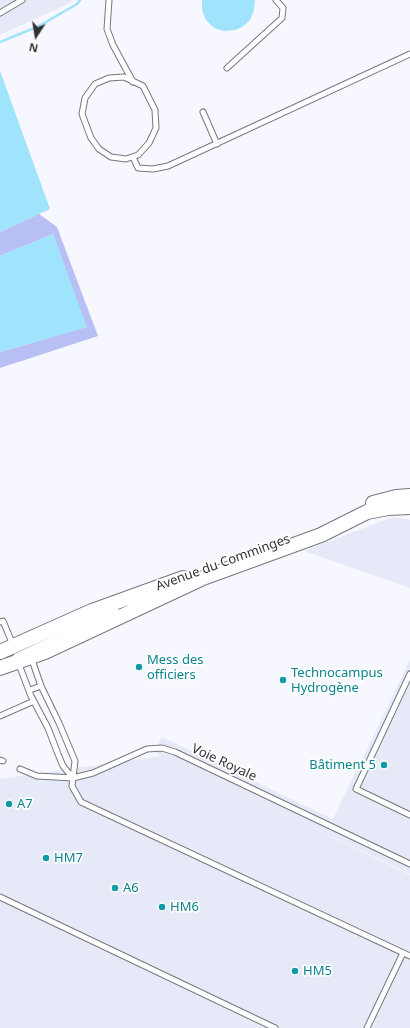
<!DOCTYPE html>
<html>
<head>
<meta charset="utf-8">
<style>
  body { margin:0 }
  #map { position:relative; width:410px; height:1028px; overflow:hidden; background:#f6f7ff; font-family:"Noto Sans",sans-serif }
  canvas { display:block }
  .north { position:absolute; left:16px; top:16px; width:40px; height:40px; -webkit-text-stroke:3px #fff; paint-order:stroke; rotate:192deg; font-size:11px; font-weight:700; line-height:16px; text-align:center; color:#323235 }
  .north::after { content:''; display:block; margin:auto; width:14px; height:18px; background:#323235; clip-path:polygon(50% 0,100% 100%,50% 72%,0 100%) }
</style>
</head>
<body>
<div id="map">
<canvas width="410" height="1028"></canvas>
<div class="north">N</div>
</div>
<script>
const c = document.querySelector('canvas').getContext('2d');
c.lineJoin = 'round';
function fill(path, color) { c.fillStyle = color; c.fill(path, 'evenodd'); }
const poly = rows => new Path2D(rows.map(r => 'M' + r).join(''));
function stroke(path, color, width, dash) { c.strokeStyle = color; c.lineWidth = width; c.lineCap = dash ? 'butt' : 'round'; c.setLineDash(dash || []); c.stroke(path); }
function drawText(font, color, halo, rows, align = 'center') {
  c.font = font + ' "Noto Sans",sans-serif'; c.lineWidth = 3.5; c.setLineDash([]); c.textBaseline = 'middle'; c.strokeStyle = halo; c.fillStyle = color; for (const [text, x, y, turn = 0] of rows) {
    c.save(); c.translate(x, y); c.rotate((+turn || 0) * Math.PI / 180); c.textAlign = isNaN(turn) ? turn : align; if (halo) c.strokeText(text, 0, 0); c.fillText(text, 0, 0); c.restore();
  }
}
const built = poly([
  [0,0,72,0,70,3,0,35],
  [393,517,410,520,410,588,304,551],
  [410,660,410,874,238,792,410,875,410,1028,0,1028,0,779,161,756,154,752,162,737,333,819]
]);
const forest = poly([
  [39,214,57,227,98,336,0,368,0,352,86,327,53,234,0,256,0,232]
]);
const water = poly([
  [202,0,255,0,254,10,250,20,242,27,235,30,224,31,214,28,206,20,202,10],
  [0,71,50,209,0,232],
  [53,234,87,327,0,352,0,256]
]);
const stream = poly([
  [0,42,39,26,77,4,80,0]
]);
const lane = poly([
  [109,0,107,29,113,45,133,82],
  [0,13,22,0],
  [227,68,282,18,283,8,276,0],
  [124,77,143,86,155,110,156,128,149,143,138,155,126,159,111,157,99,149,91,138,82,114,85,98,95,84,109,78,124,77],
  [203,112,217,144],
  [133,157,138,168,153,169,168,166,410,54],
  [0,622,3,621,13,645],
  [16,656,116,609],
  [31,657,41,686],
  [18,662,31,696,48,728,58,754,63,766,73,778],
  [410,674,356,789,410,815],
  [30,690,41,686,59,723,75,761,72,786,81,802,410,956],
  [0,716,34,701],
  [0,760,3,761],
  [20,769,37,776,73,778,93,773,147,749,162,748,175,752,410,864],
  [0,897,275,1028],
  [367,1028,403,953]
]);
const secondary = poly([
  [373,503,396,497,410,496],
  [0,652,92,611,183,578],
  [0,668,45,652,203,578,321,535,367,512,388,508,410,507]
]);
const markers = [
  [139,667,4,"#0f9aa8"],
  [283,680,4,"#0f9aa8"],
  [384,765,4,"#0f9aa8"],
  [9,804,4,"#0f9aa8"],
  [46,858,4,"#0f9aa8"],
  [115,888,4,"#0f9aa8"],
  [162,907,4,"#0f9aa8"],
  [295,971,4,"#0f9aa8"]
];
const streetNames = [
  ["Avenue du Comminges",223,563,-20],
  ["Voie Royale",224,763,25]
];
const cultureNames = [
  ["Mess des",147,660],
  ["officiers",147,675],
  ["Technocampus",291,673],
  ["Hydrogène",291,688],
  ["Bâtiment 5",376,765,"right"],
  ["A7",17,804],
  ["HM7",54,858],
  ["A6",123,888],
  ["HM6",170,907],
  ["HM5",303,971]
];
fill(built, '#e6e9f7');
fill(forest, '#b7bff5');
fill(water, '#9fe3fd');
stroke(stream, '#9fe3fd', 2.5);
stroke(lane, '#76787e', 7);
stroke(secondary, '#76787e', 16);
stroke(lane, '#fff', 5);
stroke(secondary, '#fff', 14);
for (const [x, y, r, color] of markers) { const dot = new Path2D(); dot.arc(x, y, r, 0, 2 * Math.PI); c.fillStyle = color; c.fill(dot); stroke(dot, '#fff', 1.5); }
drawText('13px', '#323235', '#fff', streetNames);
drawText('13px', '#0d838f', '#fff', cultureNames, 'left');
</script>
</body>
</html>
